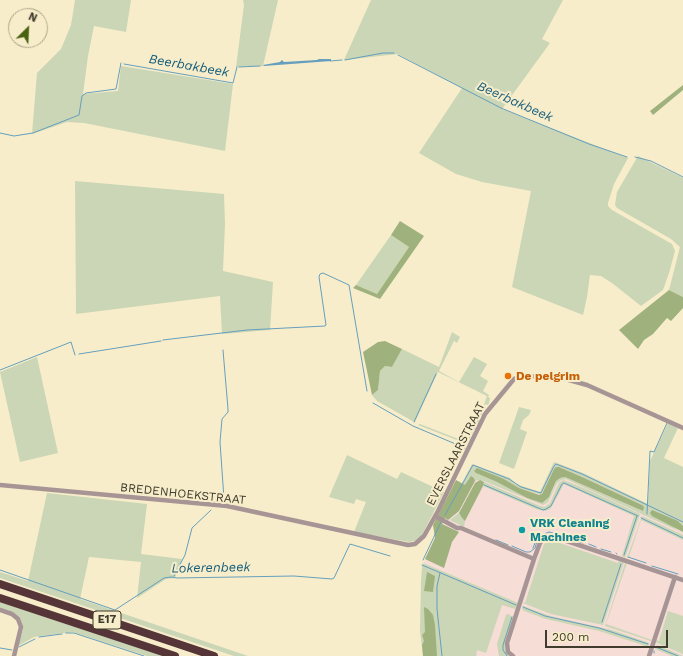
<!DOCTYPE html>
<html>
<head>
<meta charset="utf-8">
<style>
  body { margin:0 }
  #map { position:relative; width:683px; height:656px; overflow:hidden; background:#f7edca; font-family:"Work Sans",sans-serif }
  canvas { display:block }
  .north { position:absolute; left:8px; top:8px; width:40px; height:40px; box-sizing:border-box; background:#f7edca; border:1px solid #ada68b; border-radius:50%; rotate:24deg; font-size:11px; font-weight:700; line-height:16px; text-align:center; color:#3f3b2d }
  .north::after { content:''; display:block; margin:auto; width:14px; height:18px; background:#486211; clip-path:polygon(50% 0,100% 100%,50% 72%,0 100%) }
  .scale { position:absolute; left:545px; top:630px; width:123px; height:18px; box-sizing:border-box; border:2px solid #3f3b2d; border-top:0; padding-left:5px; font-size:12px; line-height:14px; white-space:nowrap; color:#3f3b2d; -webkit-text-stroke:3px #f7edca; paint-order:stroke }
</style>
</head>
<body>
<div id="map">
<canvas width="683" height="656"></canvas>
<div class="north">N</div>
<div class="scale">200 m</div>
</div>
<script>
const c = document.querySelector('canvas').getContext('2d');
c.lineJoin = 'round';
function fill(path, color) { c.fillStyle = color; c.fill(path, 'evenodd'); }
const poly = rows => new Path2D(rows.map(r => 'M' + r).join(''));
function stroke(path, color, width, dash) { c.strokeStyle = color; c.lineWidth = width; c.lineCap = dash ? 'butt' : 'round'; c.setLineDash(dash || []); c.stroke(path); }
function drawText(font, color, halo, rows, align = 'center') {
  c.font = font + ' "Work Sans",sans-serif'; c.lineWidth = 4; c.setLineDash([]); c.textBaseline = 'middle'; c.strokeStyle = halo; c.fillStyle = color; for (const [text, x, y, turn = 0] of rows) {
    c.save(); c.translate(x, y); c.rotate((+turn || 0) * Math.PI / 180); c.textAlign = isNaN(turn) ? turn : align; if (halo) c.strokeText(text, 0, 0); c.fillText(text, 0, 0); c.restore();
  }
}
const industrial = poly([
  [554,462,583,473,683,521,683,656,423,656,420,631,422,567,435,537,472,464,510,478,516,484,540,492]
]);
const green = poly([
  [75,0,131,0,126,32,94,26,88,56,83,94,118,91,121,66,233,84,225,151,84,123,67,122,32,134,37,73,61,49,71,25],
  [243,0,278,0,263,66,236,67,244,5],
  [371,0,563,0,542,39,550,43,502,109,628,158,614,184,608,203,608,206,612,210,672,244,675,251,669,273,663,290,641,306,612,283,601,276,590,275,587,297,583,315,512,287,531,191,482,182,456,174,419,153,462,88,398,54,344,60],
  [638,156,683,178,683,297,669,290,680,247,671,239,617,208,615,205,617,192],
  [75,181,224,194,225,224,223,271,273,282,270,330,222,334,220,296,76,314],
  [391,235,409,247,377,294,356,285],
  [452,332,460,337,457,343,454,341,439,371,459,382,474,357,487,364,480,376,488,381,483,391,489,395,488,397,490,398,489,403,488,405,485,404,483,412,467,444,418,425,420,424,466,442,482,410,487,396,438,372,415,422,416,423,377,401,372,395,378,390,380,371,385,366,392,367,402,349,439,367],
  [37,357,58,453,20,462,0,372],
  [519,407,531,410,529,415,523,420,520,429,527,432,514,469,499,463],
  [668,423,678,428,664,458,683,467,683,526,678,521,674,528,683,533,566,479,561,480,557,483,548,502,543,505,484,481,478,480,475,481,474,478,471,476,465,486,462,483,472,464,510,478,516,484,540,492,554,462,583,473,648,504,650,461],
  [559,467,582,477,642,505,643,511,565,477,560,478,556,481,552,492,542,503,527,498,497,482,476,473,482,470,504,479,519,488,541,495,554,469],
  [347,455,397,479,401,472,444,492,421,537,415,541,409,542,354,532,366,502,356,499,354,504,329,497],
  [563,480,586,489,640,514,625,558,622,556,634,516,564,484,552,506,550,509,545,511,536,509,483,486,484,482,540,506,545,507,550,503,559,483],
  [47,493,147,504,141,554,182,559,175,578,166,579,137,598,141,562,89,557,80,599,248,656,234,656,0,578,0,572,28,581],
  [459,513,462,518,465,521,464,527,450,520],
  [642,516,683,535,683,540,641,520,629,557,627,558],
  [551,540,618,563,619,561,624,562,603,625,551,614,523,603,523,602,525,603,544,544],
  [423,563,518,603,515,609,502,605,486,653,477,650,476,656,423,656,420,631,421,581,422,567],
  [625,563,627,563,606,624,652,640,651,641,605,626],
  [0,602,163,656,147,656,73,632,34,637,18,646,23,629,21,620,13,612,0,608],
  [523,606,550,616,612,630,649,643,648,646,646,646,599,631,546,619,524,611,522,609],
  [668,611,683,616,683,654,655,642,656,640,659,641],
  [508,614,513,617,505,643,505,649,509,656,499,656,497,644,506,615],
  [657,645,683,656,672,656,655,649]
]);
const forest = poly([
  [683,85,683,90,653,115,650,111],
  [400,221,424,236,380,299,353,288,356,285,377,294,409,247,391,235],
  [669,290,683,297,683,308,671,321,667,318,653,334,644,340,638,349,619,330],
  [385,341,402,349,392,367,385,366,380,371,378,390,372,395,363,352,378,342],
  [556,467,559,467,582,477,642,505,644,507,643,511,565,477,560,478,556,481,549,497,542,503,527,498,497,482,476,473,474,471,477,468,482,470,504,479,519,488,539,495,542,494,554,469],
  [471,476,474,478,475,481,459,511,448,520,445,518,442,524,459,532,452,542,444,568,425,559,435,538,433,525,456,480,465,485],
  [480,480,484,482,483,486,465,521,462,518,459,513,475,483],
  [652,510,678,521,683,526,683,532,652,516,650,513],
  [427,572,435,576,433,592,424,591],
  [424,607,428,609,433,615,435,625,437,656,423,656,422,645,424,641,422,635,425,632]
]);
const water = poly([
  [319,59,331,59,331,61,264,66,263,65,280,62,282,60,284,62,317,60]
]);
const stream = poly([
  [398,55,501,108,589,144,627,157],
  [345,60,383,53,394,53],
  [330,61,342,60],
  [124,64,233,83,237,67],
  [239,67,260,66],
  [0,133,14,136,33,133,79,115,82,96,86,93,116,89,121,63],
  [635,157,651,161,683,177],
  [163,340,247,330,325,326,326,325,319,277,320,274,323,273,349,285,367,391],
  [223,350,228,409,228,412,222,419,220,442,224,499],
  [79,354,161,341],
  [0,370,71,342,75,355],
  [373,403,413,426,465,448],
  [414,422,436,374],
  [484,485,543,510,546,509,551,506,562,484,564,483,638,516],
  [647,514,650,451,654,452,667,423],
  [445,515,473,465,509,479,521,487,541,493,554,466,556,464,582,474,683,522],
  [641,518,683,538],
  [544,534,549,532,560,535],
  [572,539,583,543],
  [496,540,508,545],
  [589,544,596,547],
  [512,546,526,552,530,552,535,548,538,538],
  [533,548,537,538],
  [601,549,611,552],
  [616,553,617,554],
  [624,555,637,516],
  [628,557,646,563],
  [423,560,441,522],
  [422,565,516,605],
  [652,566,678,574],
  [0,570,115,610,164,578,171,577,177,578,294,576,332,579,334,578,350,544,390,556],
  [440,573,437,586,437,609,442,656],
  [174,576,185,555,192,528,211,510],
  [523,607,545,616,599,628,648,644],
  [602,622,621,564],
  [66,633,74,633,144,656],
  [39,637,62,634],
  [19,647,35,639],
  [656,647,678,656],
  [0,648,12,650],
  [654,653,654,651],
  [507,656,503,650,503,645,512,617]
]);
const minor = poly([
  [0,485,227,506,408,545,415,544,424,536,438,511,485,414,514,379,518,377,545,376,558,377,587,385,683,428],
  [435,516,457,528,461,528,534,559],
  [0,610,12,614,18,619,21,627,14,656],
  [513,656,508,652,507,643,534,559,540,543,545,537,555,537,683,580],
  [649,656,675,577]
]);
const motorway = poly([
  [0,584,214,656],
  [0,598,175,656]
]);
const markers = [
  [508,376,4,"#e8710a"],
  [522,530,4,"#0f9aa8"]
];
const shields = [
  [107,620,28]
];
const shieldNames = [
  ["E17",107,620]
];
const foodNames = [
  ["De pelgrim",516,376]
];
const streetNames = [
  ["EVERSLAARSTRAAT",456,454,-63],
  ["BREDENHOEKSTRAAT",183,494,6]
];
const cultureNames = [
  ["VRK Cleaning",530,523],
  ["Machines",530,537]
];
const waterNames = [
  ["Beerbakbeek",189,66,10],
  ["Beerbakbeek",515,102,24],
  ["Lokerenbeek",211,568,-1]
];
fill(industrial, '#f6ddd5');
fill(green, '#cad6b6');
fill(forest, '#9fb27d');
fill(water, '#659fbd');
stroke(stream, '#659fbd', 1);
stroke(minor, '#a79596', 4.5);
stroke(motorway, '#553537', 8);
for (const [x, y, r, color] of markers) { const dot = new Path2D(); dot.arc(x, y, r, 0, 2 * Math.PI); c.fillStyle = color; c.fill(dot); stroke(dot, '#f7edca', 1.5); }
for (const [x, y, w] of shields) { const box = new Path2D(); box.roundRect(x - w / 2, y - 9, w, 18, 3); c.fillStyle = '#f7edca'; c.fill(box); stroke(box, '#3f3b2d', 1); }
drawText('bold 11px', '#3f3b2d', null, shieldNames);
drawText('bold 12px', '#c56008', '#f7edca', foodNames, 'left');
drawText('12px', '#3f3b2d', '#f7edca', streetNames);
drawText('bold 12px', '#0d838f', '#f7edca', cultureNames, 'left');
drawText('italic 13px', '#165e7d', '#f7edca', waterNames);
</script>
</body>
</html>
